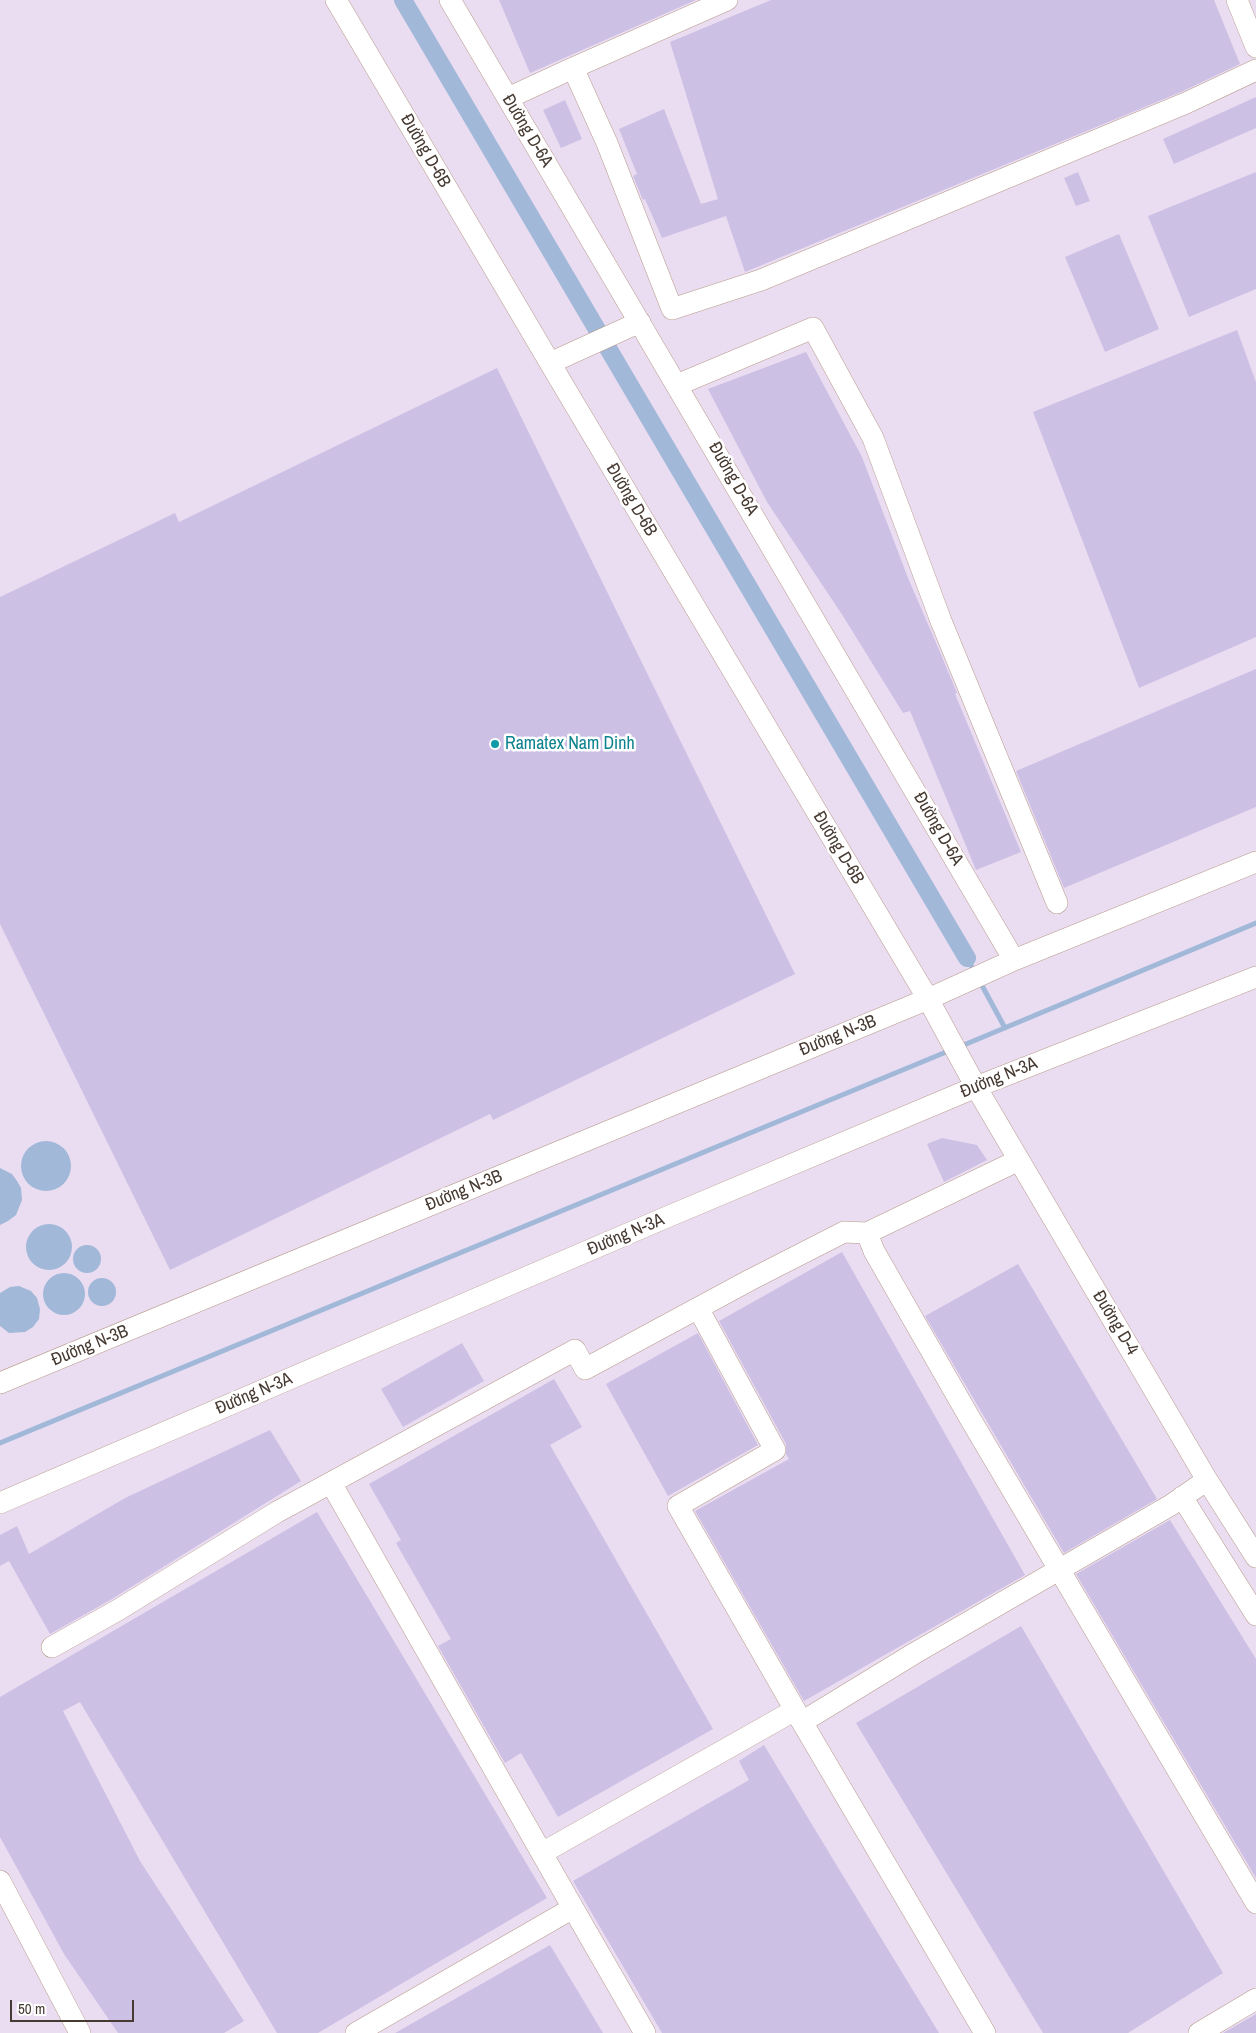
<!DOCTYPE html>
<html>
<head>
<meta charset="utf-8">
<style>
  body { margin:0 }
  #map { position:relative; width:1256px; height:2033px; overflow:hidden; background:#fbe8dd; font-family:"Archivo Narrow",sans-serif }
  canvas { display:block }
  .scale { position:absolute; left:10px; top:2000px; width:124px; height:22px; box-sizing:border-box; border:2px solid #463a32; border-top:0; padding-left:6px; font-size:15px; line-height:18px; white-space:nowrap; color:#463a32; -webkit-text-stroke:4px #fff; paint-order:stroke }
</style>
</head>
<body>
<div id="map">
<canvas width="1256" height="2033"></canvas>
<div class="scale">50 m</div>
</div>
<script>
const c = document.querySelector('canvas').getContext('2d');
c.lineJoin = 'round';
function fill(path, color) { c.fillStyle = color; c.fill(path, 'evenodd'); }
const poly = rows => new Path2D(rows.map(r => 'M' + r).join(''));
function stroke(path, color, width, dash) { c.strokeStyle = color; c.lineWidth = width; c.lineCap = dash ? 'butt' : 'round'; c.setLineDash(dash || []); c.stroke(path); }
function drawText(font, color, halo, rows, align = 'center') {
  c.font = font + ' "Archivo Narrow",sans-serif'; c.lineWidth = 5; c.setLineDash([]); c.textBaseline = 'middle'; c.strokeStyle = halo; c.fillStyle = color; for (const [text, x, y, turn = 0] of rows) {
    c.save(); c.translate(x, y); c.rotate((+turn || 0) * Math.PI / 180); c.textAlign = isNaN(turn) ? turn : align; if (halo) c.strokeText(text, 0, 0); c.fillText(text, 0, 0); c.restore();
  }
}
const industrial = poly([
  [0,0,1256,0,1256,2033,0,2033]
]);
const water = poly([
  '21 1166a25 25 0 1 1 50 0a25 25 0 1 1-50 0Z',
  [0,1168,12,1174,17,1181,21,1188,22,1200,16,1215,8,1221,0,1225],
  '26 1247a23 23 0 1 1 46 0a23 23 0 1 1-46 0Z',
  '73 1259a14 14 0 1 1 28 0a14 14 0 1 1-28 0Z',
  '43 1294a21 21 0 1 1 42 0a21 21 0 1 1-42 0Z',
  '88 1292a14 14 0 1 1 28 0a14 14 0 1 1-28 0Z',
  [19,1286,31,1291,37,1298,40,1309,39,1319,33,1327,25,1332,9,1333,0,1326,0,1293,10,1287]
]);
const stream = poly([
  [967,958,975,973],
  [979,980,1005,1028],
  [959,1047,1256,923],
  [0,1443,951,1050]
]);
const canal = poly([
  [403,0,967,958]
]);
const building = poly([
  [499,0,696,0,530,73],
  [771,0,1214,0,1240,64,1181,92,745,272,726,216,662,238,645,199,643,200,633,176,637,174,619,129,664,109,701,204,718,199,670,42],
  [1256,97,1256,128,1174,164,1163,139],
  [565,100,582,139,561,148,543,110],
  [1078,172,1090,201,1076,206,1064,178],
  [1256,172,1256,289,1189,317,1148,216],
  [1119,234,1159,329,1105,352,1065,257],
  [1237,330,1256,382,1256,637,1139,688,1033,412],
  [806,352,862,457,908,578,940,652,957,693,955,694,1021,852,976,870,910,711,903,713,843,616,767,502,708,389],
  [497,368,795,974,493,1120,490,1114,170,1270,0,924,0,597,175,513,179,522],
  [1256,669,1256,807,1064,888,1016,771],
  [942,1138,977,1145,987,1160,944,1182,927,1144],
  [842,1252,1025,1575,804,1701,695,1511,789,1459,786,1454,786,1444,719,1321],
  [1018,1264,1157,1499,1064,1553,925,1316],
  [698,1333,758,1445,668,1496,606,1384],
  [462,1343,484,1381,403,1427,381,1389],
  [554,1379,582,1427,550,1445,713,1729,558,1817,521,1753,505,1763,438,1646,451,1639,396,1543,401,1540,369,1484],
  [270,1430,301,1481,112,1599,50,1634,9,1561,0,1566,0,1535,17,1526,29,1554,125,1498],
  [317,1512,547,1898,318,2033,277,2033,80,1702,63,1711,140,1861,244,2021,224,2033,118,2033,64,1954,0,1837,0,1697],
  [1170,1520,1256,1659,1256,1878,1076,1574],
  [1021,1626,1223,1973,1128,2033,1043,2033,856,1723],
  [764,1745,831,1856,939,2033,662,2033,573,1881,749,1780,739,1761],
  [550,1945,603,2033,395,2033],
  [1256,2014,1256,2033,1223,2033]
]);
const minor = poly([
  [336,0,550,363,928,999,976,1087,1207,1480,1256,1557],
  [450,0,1014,960],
  [1237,0,1256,47],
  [573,68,727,0],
  [508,98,573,68,607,143,672,309,761,280,1186,103,1256,70],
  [550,363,640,322],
  [677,385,813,328,873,438,941,621,1057,903],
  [867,1233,874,1251,968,1415,1256,1903],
  [698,1308,775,1450,678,1506,802,1722],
  [0,1383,928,999,1014,960,1256,862],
  [331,1483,573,1908],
  [1182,1497,1256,1615],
  [0,1503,667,1217,976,1087,1256,977],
  [52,1647,118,1610,277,1512,575,1350,585,1369,750,1280,844,1232,867,1233,1019,1160],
  [542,1853,795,1710],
  [0,1881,80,2033],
  [356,2033,573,1908,645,2033],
  [985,2033,802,1722,915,1653,1171,1505,1207,1480],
  [1199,2033,1256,1999]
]);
const markers = [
  [495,744,5,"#0f9aa8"]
];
const streetNames = [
  ["Đường D-6A",527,131,59],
  ["Đường D-6B",425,151,60],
  ["Đường D-6A",733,479,60],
  ["Đường D-6B",631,500,59],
  ["Đường D-6A",938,829,60],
  ["Đường D-6B",838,848,59],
  ["Đường N-3B",838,1036,-22],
  ["Đường N-3A",999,1078,-22],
  ["Đường N-3B",464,1191,-22],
  ["Đường N-3A",626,1235,-23],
  ["Đường D-4",1115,1323,59],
  ["Đường N-3B",90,1346,-22],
  ["Đường N-3A",254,1394,-23]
];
const cultureNames = [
  ["Ramatex Nam Dinh",505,744]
];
fill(industrial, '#eaddf1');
fill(water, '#a1b8d9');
stroke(stream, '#a1b8d9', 5);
stroke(canal, '#a1b8d9', 18);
fill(building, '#cdc0e5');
stroke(minor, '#b89b8a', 22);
stroke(minor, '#fff', 21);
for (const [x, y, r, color] of markers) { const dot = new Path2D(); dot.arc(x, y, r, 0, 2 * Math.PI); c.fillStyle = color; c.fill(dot); stroke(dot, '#fff', 2); }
drawText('18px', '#463a32', '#fff', streetNames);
drawText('18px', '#0d838f', '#fff', cultureNames, 'left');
</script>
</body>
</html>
